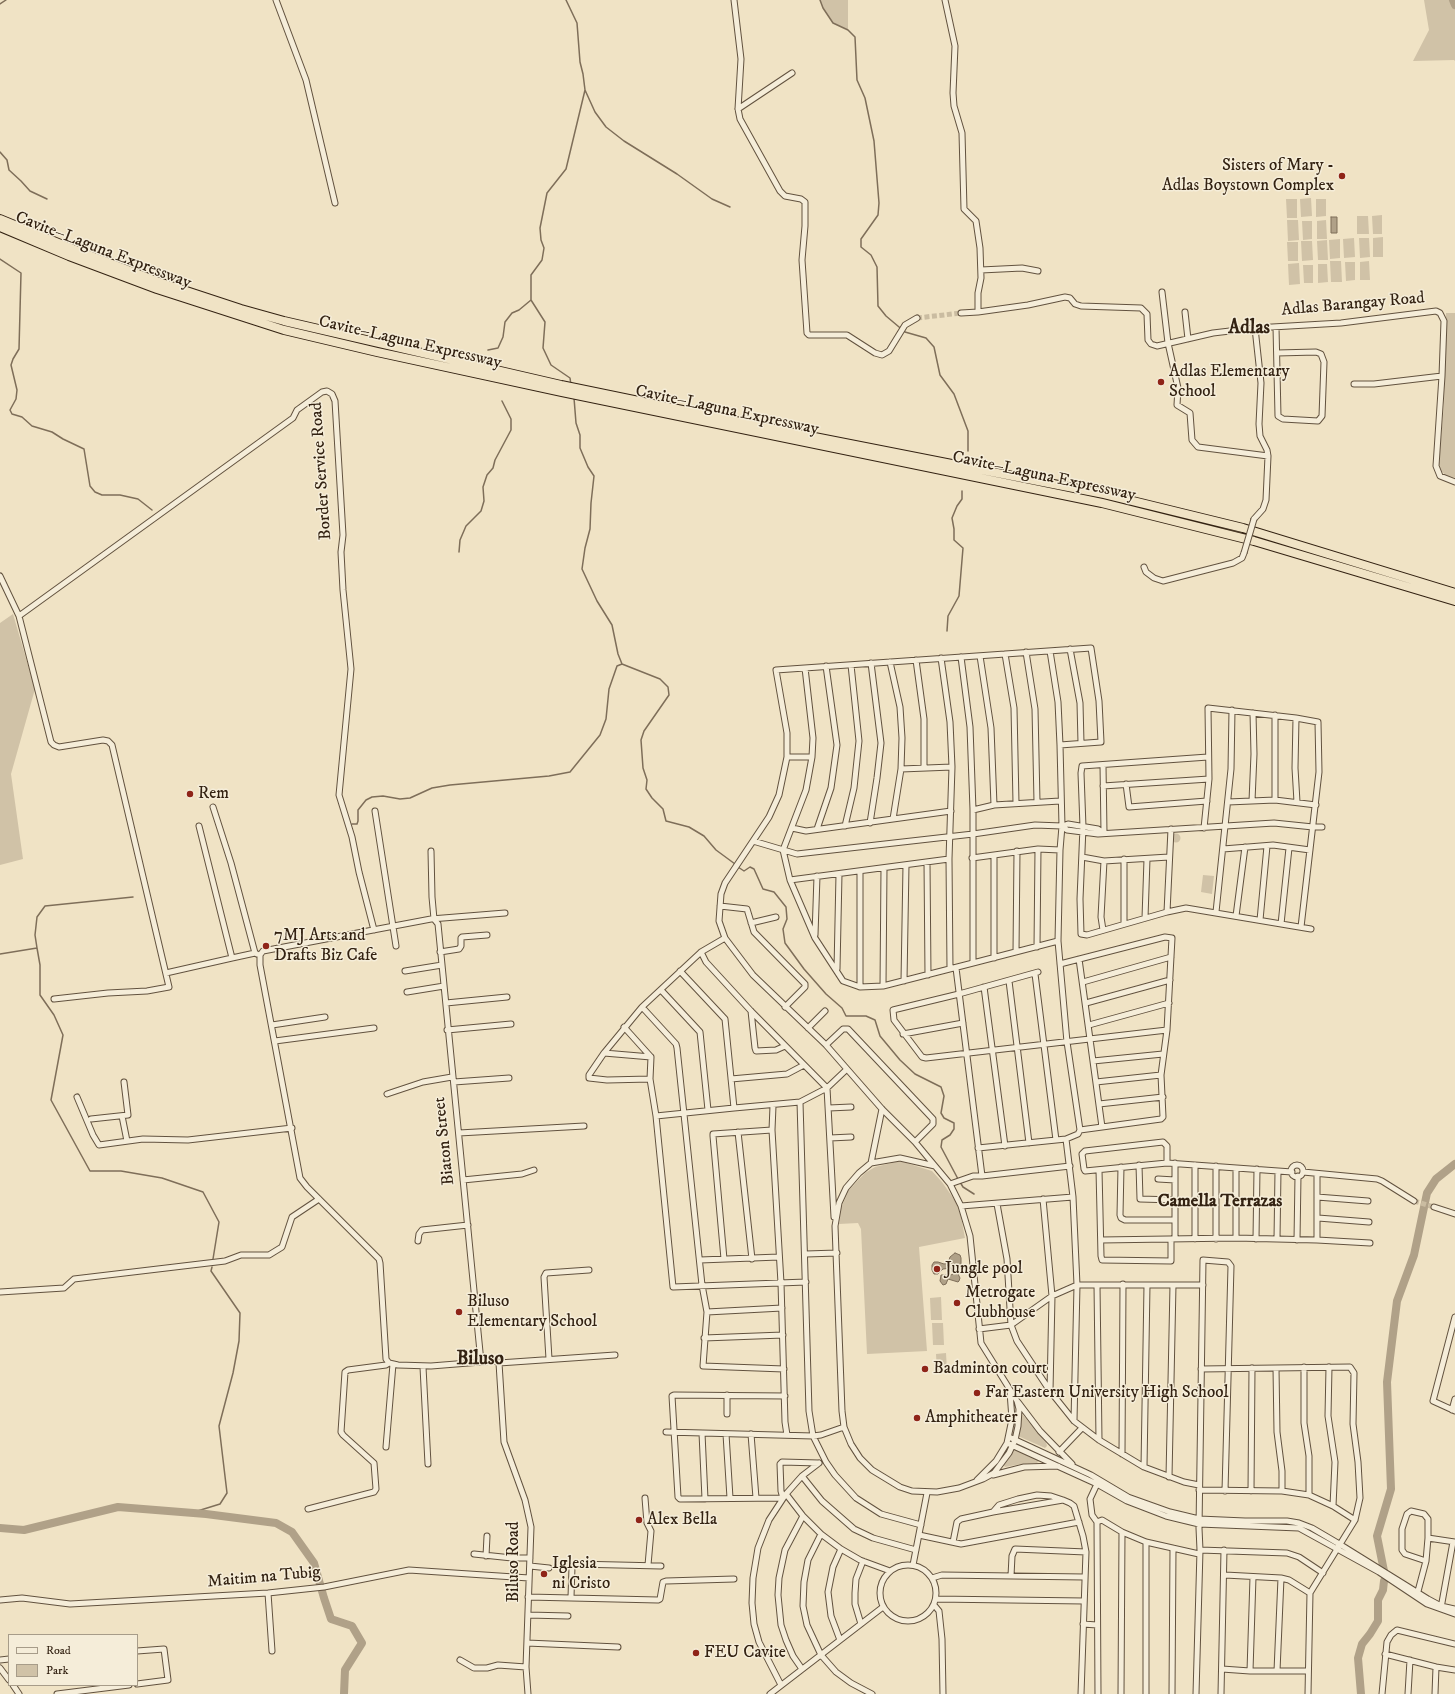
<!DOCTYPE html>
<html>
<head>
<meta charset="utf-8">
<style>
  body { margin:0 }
  #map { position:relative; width:1455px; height:1694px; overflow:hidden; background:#f0e3c5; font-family:"IM FELL DW Pica",serif }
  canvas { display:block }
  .legend { position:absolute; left:8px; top:1634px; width:130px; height:52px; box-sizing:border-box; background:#f5edd9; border:1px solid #a79c89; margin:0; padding:5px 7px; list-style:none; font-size:12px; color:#332212 }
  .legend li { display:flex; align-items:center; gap:8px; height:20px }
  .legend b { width:20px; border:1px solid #a79c89 }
</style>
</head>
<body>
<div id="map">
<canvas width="1455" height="1694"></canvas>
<ul class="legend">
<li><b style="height:5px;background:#f5edd9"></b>Road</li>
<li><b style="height:11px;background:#d0c2a7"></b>Park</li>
</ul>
</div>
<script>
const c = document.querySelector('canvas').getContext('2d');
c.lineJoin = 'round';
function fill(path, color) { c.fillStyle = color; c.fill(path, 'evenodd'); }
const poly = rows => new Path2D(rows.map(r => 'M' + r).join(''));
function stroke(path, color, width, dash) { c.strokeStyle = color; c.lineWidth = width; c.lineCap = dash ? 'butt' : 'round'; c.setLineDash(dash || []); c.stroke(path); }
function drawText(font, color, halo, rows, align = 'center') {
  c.font = font + ' "IM FELL DW Pica",serif'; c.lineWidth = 3; c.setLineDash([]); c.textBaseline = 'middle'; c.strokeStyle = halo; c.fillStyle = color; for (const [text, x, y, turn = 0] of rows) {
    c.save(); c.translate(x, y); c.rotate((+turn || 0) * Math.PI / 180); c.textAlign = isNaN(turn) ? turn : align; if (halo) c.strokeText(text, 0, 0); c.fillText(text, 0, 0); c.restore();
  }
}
const green = poly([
  [820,0,848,0,848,30,833,23,823,8],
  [1424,0,1455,0,1455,61,1454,60,1413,61,1429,30],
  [1311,198,1312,216,1301,217,1300,199],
  [1286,199,1297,199,1297,218,1287,218],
  [1316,199,1326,199,1326,216,1316,217],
  [1382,215,1382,234,1373,234,1372,216],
  [1357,216,1368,216,1369,234,1357,234],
  [1287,220,1298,220,1299,240,1288,241],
  [1326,220,1327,239,1317,239,1317,221],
  [1302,221,1312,221,1312,239,1303,240],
  [1383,237,1383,257,1373,257,1373,238],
  [1354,238,1355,257,1344,258,1343,239],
  [1359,238,1369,238,1370,257,1360,258],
  [1340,239,1340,258,1330,259,1329,240],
  [1327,240,1328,260,1318,260,1317,241],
  [1301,241,1312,241,1313,260,1302,261],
  [1287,242,1298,242,1298,261,1288,261],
  [1330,261,1341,261,1342,282,1331,282],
  [1369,261,1370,280,1360,280,1360,262],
  [1345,262,1355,262,1355,280,1346,281],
  [1299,263,1300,284,1289,285,1288,264],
  [1318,264,1327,264,1328,282,1318,283],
  [1303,265,1313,265,1313,283,1304,283],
  [1446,313,1455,313,1455,478,1447,476,1441,471,1439,464,1444,403],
  [13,614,35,689,11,774,23,859,0,865,0,623],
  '1171.5 838a4.5 4.5 0 1 1 9 0a4.5 4.5 0 1 1-9 0Z',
  [1203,875,1214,876,1212,894,1201,892],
  [900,1161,932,1171,942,1182,956,1202,961,1217,965,1238,919,1247,927,1351,867,1354,861,1229,858,1223,839,1224,841,1208,849,1190,865,1173,875,1167],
  [941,1297,942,1320,931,1320,930,1298],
  [932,1323,943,1323,944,1345,933,1345],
  [946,1353,947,1371,937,1372,936,1354],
  [1022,1414,1046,1442,1047,1446,1045,1448,1018,1436,1021,1415],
  [1015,1447,1039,1458,1039,1461,1037,1463,1021,1464,1005,1467,1003,1464]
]);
const water = poly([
  [1331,217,1337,217,1337,233,1331,233,1331,217],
  [955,1253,960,1255,961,1258,961,1267,957,1272,960,1278,959,1281,958,1282,948,1279,946,1284,943,1285,940,1281,941,1275,951,1275,953,1274,951,1268,943,1269,938,1274,934,1274,932,1270,932,1265,934,1262,938,1262,944,1264,948,1263,950,1257,955,1253]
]);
const stream = poly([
  [566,0,577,23,580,62,583,74,585,90,595,112,606,127,624,141,677,174,712,199,730,207],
  [820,0,823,8,833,23,848,30,855,37,857,80,865,98,874,141,879,203,878,215,861,239,861,247,871,255,877,267,878,306,886,316,905,332,926,338,934,347,940,375,954,394,968,431,968,451],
  [0,4,6,0],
  [0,152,7,160,9,170,21,181,30,191,47,199],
  [0,259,21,273,19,349,13,359,11,365,17,390,16,399,10,410,12,414,22,417,32,426,52,432,63,439,84,449,90,486,95,492,102,495,120,495,138,499,152,510],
  [488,350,498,348,503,337,505,322,512,313,519,310,531,300],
  [571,385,570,378,551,365,543,348,545,322,531,300,531,275,542,260,544,248,541,240,540,228,547,193,566,169,585,90],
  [574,398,576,423,580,435,580,448,588,467,594,476,591,503,590,529,585,548,582,569,597,601,612,625,618,654,622,664,660,679,668,687,669,695,644,731,641,740,643,768,647,780,646,789,652,798,663,809,666,821,689,827,704,836,716,850,735,864],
  [459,552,460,540,466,526,481,511,484,501,483,487,487,475,493,468,495,460,511,430,511,419,502,401],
  [947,631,948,616,959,596,963,548,954,540,954,529,952,518,957,506,962,499,962,491],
  [352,824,357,824,358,821,358,810,366,800,372,797,383,796,400,799,410,798,432,788,450,785,549,776,570,772,600,735,606,719,609,689,617,666,622,664],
  [738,867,744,871,750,867,754,869,763,889,774,892,786,907,787,919,783,929,785,943,804,969,826,994,842,1008,846,1016,866,1016,875,1020,880,1036,900,1060,915,1074,941,1087,944,1096,941,1113,944,1118,954,1123,954,1129,950,1135,942,1140,941,1147,958,1179],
  [37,948,40,965,40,995,54,1015,63,1035,51,1100,79,1151,90,1171,121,1171,162,1178,203,1192,219,1222,213,1259],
  [0,954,37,948,35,935,37,917,45,906,133,897],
  [960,1182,963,1187,974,1194],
  [191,1513,220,1504,227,1493,219,1426,233,1373,239,1341,240,1313,211,1271,212,1267]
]);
const river = poly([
  [1453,0,1455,5],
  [0,1528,24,1530,118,1507,206,1514,276,1523,292,1532,314,1563,324,1598,331,1619,352,1626,362,1643,345,1670,344,1694],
  [1384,1571,1377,1536,1391,1489,1387,1382,1397,1301,1414,1255,1427,1193,1436,1179,1455,1164],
  [1361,1694,1358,1658,1362,1644,1370,1634,1378,1621,1378,1600,1383,1590,1384,1581]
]);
const minorTunnel = poly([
  [917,318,961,313],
  [1414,1201,1434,1207]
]);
const minor = poly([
  [276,0,306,80,335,203],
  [734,0,741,59,738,109,740,119,780,191,785,196,801,199,805,202,805,226,802,260,807,333,809,335,847,335,875,353,882,355,889,351,905,325,917,318],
  [945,0,955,46,953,93,954,106,962,133,964,209,976,221,980,248,981,278,978,293,978,312],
  [738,109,792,73],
  [981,270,1022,268,1038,271],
  [1162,292,1168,343,1178,388,1177,405,1190,413,1192,440,1198,447,1268,456],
  [1185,312,1188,339],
  [961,313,978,312,1028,305,1065,297,1070,298,1075,304,1081,306,1141,308,1147,314,1148,340,1151,344,1157,346,1213,333,1255,328,1341,323,1436,311,1440,313,1444,321,1442,376,1436,466,1440,476,1455,482],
  [1276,327,1278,416,1283,419,1318,421,1322,416,1324,362,1321,354,1316,352,1277,353],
  [1354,384,1374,384,1442,376],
  [1254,519,1263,509,1266,500,1268,456,1267,450,1260,436,1259,424,1261,383,1255,328],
  [1144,567,1146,572,1154,578,1163,581,1233,563,1242,558,1244,553],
  [0,576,19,616,51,742,54,745,59,747,103,740,108,741,112,745,169,987,147,991,108,993,54,999],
  [19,616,293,418,297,410,322,392,327,391,332,394,335,401,343,535,341,552,343,590,351,669,339,795,352,837,359,872,374,930],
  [1070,649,1080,703,1081,743],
  [1050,651,1058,702,1060,745,1062,826,1060,850,1058,941,1067,1042,1080,1130,1078,1134,1066,1139,1073,1197],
  [1026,652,1035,709,1037,802],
  [1005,654,1014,708,1016,803],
  [980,656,991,728,994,805],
  [961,657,970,727,973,810,973,963,1058,941],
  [941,658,950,722,952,767,949,859,950,969],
  [916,660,924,719,924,768],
  [890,662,900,707,902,738,901,769,893,819],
  [805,668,813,738,812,757,806,790,783,850,790,880,815,938,843,981,860,987,883,986,973,963],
  [1296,718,1295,768,1297,802],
  [787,757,812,757],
  [1208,757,1082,766,1081,773,1083,827,1080,899,1081,934,1087,935,1167,912,1186,908,1311,929],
  [1103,765,1104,833],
  [901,769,952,767],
  [1126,784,1129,807,1207,801],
  [1103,786,1209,779],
  [1275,800,1275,715],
  [1252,801,1254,754,1253,713],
  [1228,802,1275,800,1316,805],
  [213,807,231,863,255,953],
  [973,810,994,805,1060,801],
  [375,811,396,946],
  [870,823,877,778,881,743,871,663],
  [199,826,232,958],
  [845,826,854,788,859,741,851,665],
  [1062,826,1067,830,1098,834,1274,823,1313,827,1322,827],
  [792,828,806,831,951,811],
  [1204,828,1209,779,1208,708,1296,718,1318,722,1319,772,1301,927],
  [817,829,831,788,837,745,826,666],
  [753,841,797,854,973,834,1035,825,1062,826,1068,824,1098,829,1104,833],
  [1223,849,1273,845,1310,850],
  [431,851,432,897,434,919],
  [994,855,994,958],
  [1082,857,1104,861,1169,857],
  [972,858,1038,849,1060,850],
  [927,862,928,975],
  [860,871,860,987],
  [790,880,949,859],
  [720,906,747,909,754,932,805,984,805,987,785,1007],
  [1167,912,1171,829],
  [1216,912,1231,769,1232,710],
  [1236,916,1245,847],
  [1145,918,1147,859],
  [434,919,438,924,481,1362],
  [1260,920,1267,846],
  [751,923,776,917],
  [1124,924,1124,859],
  [1281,924,1289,848],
  [1103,930,1101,917,1104,861],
  [815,935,817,876],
  [1037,947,1038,849],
  [440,952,459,949,461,946,461,938,462,937,487,935],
  [701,952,706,962,751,1011,827,1088,834,1217],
  [1016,952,1017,851],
  [260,955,260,965,300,1178,307,1187,379,1259,380,1263,386,1359,389,1363],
  [260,955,263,951,394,926,431,919,505,913],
  [1079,959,1102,1127],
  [1060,964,1165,937,1172,938,1167,1030,1161,1075,1163,1117,1161,1119,1080,1130],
  [956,968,982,1176,1070,1166],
  [837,969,839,874],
  [405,971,442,965],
  [680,971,725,1019,734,1108,800,1102,827,1088,846,1070],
  [1038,972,959,994,893,1010,894,1020,922,1057,926,1058,1167,1030],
  [166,973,232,958,255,953,257,954],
  [1035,974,1056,1140],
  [904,981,906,865],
  [1009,981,1029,1143],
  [1083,982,1171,957],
  [883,986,884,868],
  [984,987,1005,1146],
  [661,990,700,1032,708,1110],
  [407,992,444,986],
  [446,1003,507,997],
  [1086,1003,1170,980],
  [642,1007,676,1044,677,1048,702,1285,707,1312,703,1366,784,1369],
  [751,1011,755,1048,756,1051,776,1050,785,1046],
  [272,1025,325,1017],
  [1089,1025,1169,1003],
  [624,1027,651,1057,650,1079,656,1116,673,1287,806,1282],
  [808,1028,825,1011],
  [447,1030,511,1024],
  [903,1034,963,1023],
  [275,1041,374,1028],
  [826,1045,843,1029,848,1029,933,1119,933,1124,915,1142],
  [604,1053,589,1075,589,1078,607,1080,650,1079],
  [651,1057,604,1053,642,1007,701,952,725,938],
  [1093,1061,1163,1054],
  [731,1079,787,1074,804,1065],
  [454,1082,509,1078],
  [1096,1082,1161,1075],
  [387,1094,423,1082,452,1077],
  [77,1097,93,1135,99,1145,143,1139,188,1140,292,1128],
  [800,1102,809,1411,813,1436,826,1462,835,1475,856,1498,881,1514,921,1525],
  [1099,1104,1163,1097],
  [773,1106,772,1130,781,1283,785,1422,787,1435],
  [829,1108,851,1107],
  [122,1116,127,1141],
  [656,1116,734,1108],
  [91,1119,128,1115,124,1082],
  [738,1132,752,1259],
  [459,1133,584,1126],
  [830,1138,851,1137],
  [978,1148,1066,1139],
  [900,1158,935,1166,950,1184,961,1206,970,1236,981,1343,1017,1401,1019,1409,1018,1426,1015,1440,1009,1453,994,1473,983,1479,959,1488,937,1492,912,1491,900,1487,872,1470,860,1458,851,1444,844,1427,842,1411,835,1226,839,1203,846,1188,859,1173,871,1163,900,1158],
  [871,1163,882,1109],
  [1167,1163,1167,1146,1163,1142,1085,1151,1082,1154,1084,1169,1085,1171,1167,1163,1292,1172],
  [1175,1163,1175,1239],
  [1139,1165,1140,1199,1175,1200],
  '1291 1171a6 6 0 1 1 12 0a6 6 0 1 1-12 0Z',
  [935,1166,915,1142,882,1109,826,1045,753,975,725,938,719,921,721,894,725,883,769,817,779,795,787,757,787,733,776,670,1091,648,1099,701,1101,742,1060,745],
  [1216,1166,1216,1239],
  [1121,1167,1120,1215,1121,1218,1125,1220,1175,1220],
  [1099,1170,1101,1256,1102,1260,1171,1261,1171,1240],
  [1303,1172,1377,1179,1382,1181,1414,1201],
  [1158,1179,1175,1180],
  [463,1180,522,1174,534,1170],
  [950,1184,973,1176,982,1176],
  [1317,1197,1368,1201],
  [1043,1199,1052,1296,1050,1391],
  [997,1204,1007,1259,1011,1325,1017,1341,1050,1391,1074,1421,1099,1440,1144,1467,1184,1482,1199,1485],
  [961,1206,1073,1197,1077,1285,1074,1421],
  [1434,1207,1455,1214],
  [1318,1218,1369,1222],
  [1236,1238,1236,1168],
  [1195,1239,1195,1165],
  [1256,1239,1257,1169],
  [1277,1239,1278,1171],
  [1101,1240,1236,1238,1317,1240,1370,1243],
  [1297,1240,1298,1176],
  [1317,1240,1317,1174],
  [418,1241,419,1234,422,1230,468,1225],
  [806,1254,837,1253],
  [724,1259,713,1136,713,1134,772,1130],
  [700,1260,779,1257],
  [1097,1285,1099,1440],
  [0,1292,64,1288,74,1279,225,1261,241,1255,269,1255,282,1247,292,1217,319,1199],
  [707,1312,782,1308],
  [1455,1317,1433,1401,1455,1411],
  [979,1329,1011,1325,1052,1296,1077,1285,1203,1285],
  [704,1338,783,1335],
  [549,1359,544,1277,546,1273,589,1270],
  [499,1363,504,1442,525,1500,531,1527,526,1667,528,1694],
  [423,1367,428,1464],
  [1304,1367,1304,1423,1309,1456,1309,1495],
  [1329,1367,1328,1416,1335,1462,1333,1506],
  [1276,1368,1277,1432,1282,1471,1282,1491],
  [1201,1369,1350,1367,1354,1373,1353,1424,1358,1462,1360,1498,1355,1520,1310,1593,1308,1694],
  [727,1395,727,1414],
  [785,1396,674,1395,672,1396,678,1497,680,1499,783,1498,781,1491,780,1464,782,1462,819,1463],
  [1018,1402,1040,1431,1072,1464],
  [1452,1410,1455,1399],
  [666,1432,813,1436,821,1435,844,1427],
  [702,1433,705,1499],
  [726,1434,730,1498],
  [751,1434,756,1498],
  [1009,1437,1091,1475,1128,1497,1170,1512,1199,1519,1245,1521,1287,1521,1299,1523,1312,1528,1341,1545,1428,1599,1441,1606,1455,1609],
  [1007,1443,1097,1484,1127,1501,1166,1516,1199,1524,1299,1528,1379,1572,1427,1604,1455,1614],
  [386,1447,393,1364],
  [1059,1452,1082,1428],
  [1122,1454,1123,1284],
  [1144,1467,1147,1285],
  [993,1475,1024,1467,1058,1466],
  [802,1476,822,1501,854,1529,873,1538,916,1550],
  [1169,1477,1173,1285],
  [977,1480,996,1461,1007,1443,1012,1419,1010,1392],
  [1097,1484,1090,1499,1092,1515,1097,1522,1098,1694],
  [1199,1490,1282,1491,1309,1495,1333,1506,1355,1520],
  [1251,1491,1252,1368],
  [786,1494,803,1516,821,1534,841,1549,860,1560,890,1571],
  [645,1498,647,1523,651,1531,648,1565],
  [1063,1500,993,1512,999,1505,1018,1499,1037,1495,1051,1496,1063,1500,1070,1503,1074,1506,1083,1536,1086,1552,1081,1694],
  [308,1509,374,1492,376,1489,374,1463,343,1435,341,1432,345,1372,348,1370,386,1365,389,1363,398,1365,431,1366,481,1362,496,1361,499,1363,615,1355],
  [1097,1522,1102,1520,1122,1532,1146,1542,1199,1554],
  [821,1534,808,1560,804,1582,803,1606,807,1625,821,1655,836,1672,851,1683,872,1694],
  [919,1535,961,1544,1079,1522],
  [953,1542,957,1522,961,1519,993,1512],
  [1200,1550,1287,1553,1299,1557,1323,1573],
  [474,1554,512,1558,530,1558],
  [486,1556,487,1536],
  [1426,1561,1405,1554,1402,1550,1402,1529,1407,1514,1411,1511,1424,1514,1428,1519,1428,1538],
  '880 1593a28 28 0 1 1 56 0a28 28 0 1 1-56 0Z',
  [913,1565,927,1493],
  [530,1566,549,1568],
  [1225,1575,1281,1578,1289,1580,1310,1593],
  [1011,1576,1012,1556,1015,1549,1086,1552],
  [932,1578,942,1575,1084,1577],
  [268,1593,272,1651],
  [1417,1595,1426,1561,1428,1538,1455,1542],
  [528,1597,658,1600,660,1599,663,1582,666,1581,734,1579],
  [571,1597,572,1567,575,1564,661,1566],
  [936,1599,1084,1601],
  [0,1600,22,1598,70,1604,268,1593,324,1587,409,1570,529,1578],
  [934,1605,939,1611,942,1639,943,1694],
  [1441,1608,1453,1542],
  [528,1615,568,1616],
  [861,1624,855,1604,855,1593,856,1579,863,1561],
  [1083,1624,1097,1625],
  [840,1640,831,1616,828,1592,833,1567,841,1549],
  [527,1643,618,1647],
  [137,1651,164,1649,168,1680,137,1684],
  [1385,1654,1436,1667,1455,1670],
  [0,1660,9,1659],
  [460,1660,474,1668,487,1668,498,1665,526,1667],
  [0,1668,9,1680],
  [802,1669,793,1656,786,1640,781,1625,778,1595,779,1578,785,1550,803,1516],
  [1222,1669,1250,1671,1308,1671],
  [1250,1671,1253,1577],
  [1277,1671,1281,1578],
  [13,1685,19,1694],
  [781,1685,759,1642,754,1624,752,1603,753,1578,758,1548,769,1520,786,1494,802,1476,819,1463],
  [57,1694,129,1685],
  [770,1694,883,1607],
  [1121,1694,1122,1532],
  [1146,1694,1146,1542],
  [1172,1694,1173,1548],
  [1196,1694,1200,1550,1199,1528,1203,1260,1228,1262,1231,1266,1225,1491],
  [1221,1694,1224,1550],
  [1382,1694,1387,1642,1391,1635,1397,1630,1455,1644],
  [1408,1694,1410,1660],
  [1435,1694,1436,1667]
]);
const highway = poly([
  [0,219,73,249,159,282,241,309,284,321,561,385,789,432,1104,494,1243,528,1455,593],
  [0,227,69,256,157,289,284,330,377,352,562,392,1102,503,1254,541,1455,601]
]);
const minorBridge = poly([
  [1244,553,1254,519]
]);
const markers = [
  [1342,176,4,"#8f2418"],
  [1161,382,4,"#8f2418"],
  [190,794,4,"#8f2418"],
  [266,946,4,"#8f2418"],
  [937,1269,4,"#8f2418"],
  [957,1303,4,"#8f2418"],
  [459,1312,4,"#8f2418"],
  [925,1369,4,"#8f2418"],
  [977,1393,4,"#8f2418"],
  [917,1418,4,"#8f2418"],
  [639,1520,4,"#8f2418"],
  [544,1574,4,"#8f2418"],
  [696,1653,4,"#8f2418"]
];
const poiNames = [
  ["Sisters of Mary -",1334,166,"right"],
  ["Adlas Boystown Complex",1334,186,"right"],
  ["Adlas Elementary",1169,372],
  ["School",1169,392],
  ["Rem",198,794],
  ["7MJ Arts and",274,936],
  ["Drafts Biz Cafe",274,956],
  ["Jungle pool",945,1269],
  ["Metrogate",965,1293],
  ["Clubhouse",965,1313],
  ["Biluso",467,1302],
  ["Elementary School",467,1322],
  ["Badminton court",933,1369],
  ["Far Eastern University High School",985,1393],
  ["Amphitheater",925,1418],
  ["Alex Bella",647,1520],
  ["Iglesia",552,1564],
  ["ni Cristo",552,1584],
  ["FEU Cavite",704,1653]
];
const streetNames = [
  ["Cavite–Laguna Expressway",103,251,21],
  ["Adlas Barangay Road",1353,305,-5],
  ["Cavite–Laguna Expressway",410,343,13],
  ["Cavite–Laguna Expressway",727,411,12],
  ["Border Service Road",322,471,-94],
  ["Cavite–Laguna Expressway",1044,477,12],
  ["Biaton Street",445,1141,-96],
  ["Biluso Road",514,1562,-90],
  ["Maitim na Tubig",264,1578,-5]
];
const neighbourhoodNames = [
  ["Camella Terrazas",1220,1202]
];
const quarterNames = [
  ["Adlas",1249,329],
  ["Biluso",480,1360]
];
fill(green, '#d0c2a7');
fill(water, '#b0a188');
stroke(water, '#7e6e59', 1);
stroke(stream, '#7e6e59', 1.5);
stroke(river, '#b0a188', 8);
stroke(minorTunnel, '#cabca1', 5, [5, 2.5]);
stroke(minor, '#62523f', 7);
stroke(highway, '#332212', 10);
stroke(minor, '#f5edd9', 5);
stroke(highway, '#f0e3c5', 8);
stroke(minorBridge, '#62523f', 7, []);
stroke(minorBridge, '#f5edd9', 5);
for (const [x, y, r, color] of markers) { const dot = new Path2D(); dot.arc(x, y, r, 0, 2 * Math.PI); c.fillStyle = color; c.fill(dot); stroke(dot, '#f5edd9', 1.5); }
drawText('17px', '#332212', '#f5edd9', poiNames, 'left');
drawText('17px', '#332212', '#f5edd9', streetNames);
drawText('bold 18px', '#332212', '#f5edd9', neighbourhoodNames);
drawText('bold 19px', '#332212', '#f5edd9', quarterNames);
</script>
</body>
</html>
